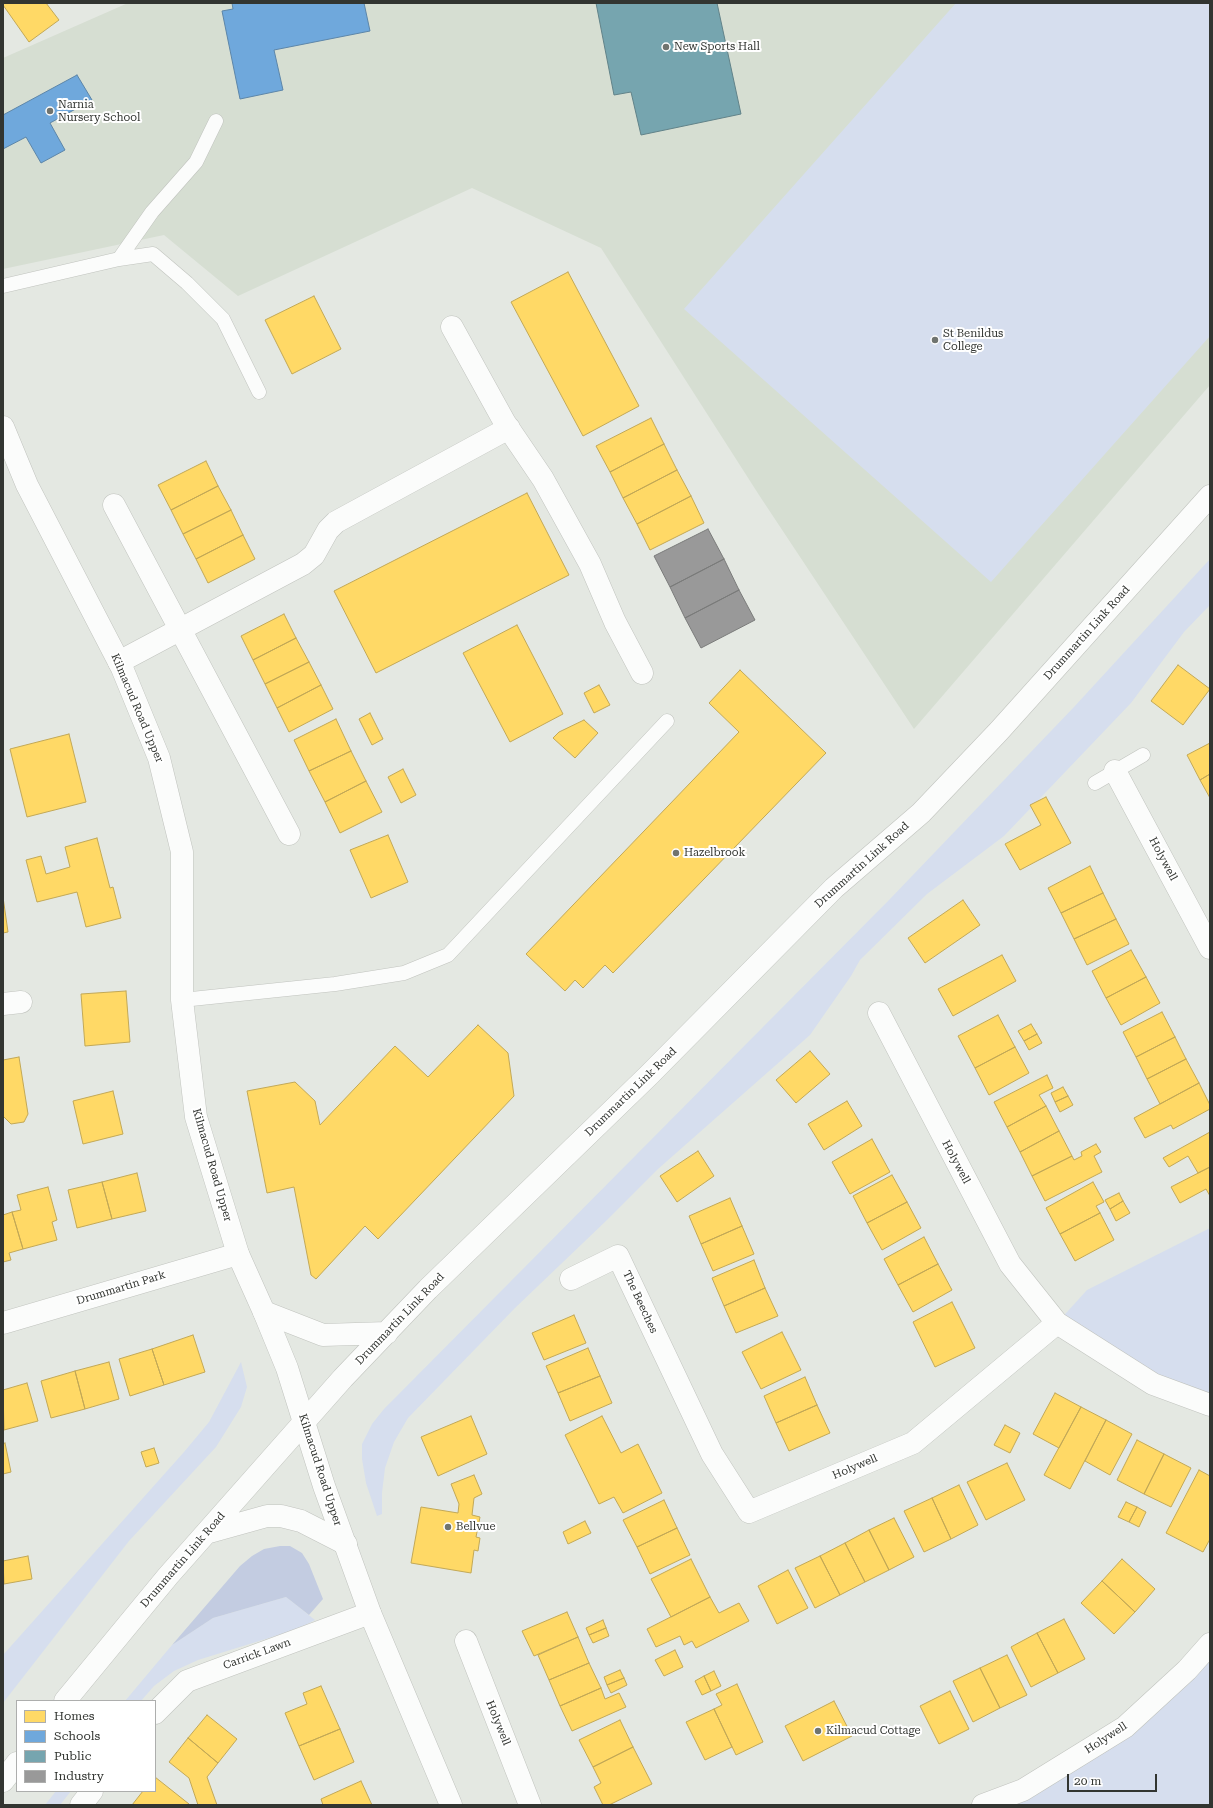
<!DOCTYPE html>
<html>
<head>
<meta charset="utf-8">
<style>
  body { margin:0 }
  #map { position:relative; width:1213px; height:1808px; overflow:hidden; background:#e4e8e2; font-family:"Roboto Serif",serif }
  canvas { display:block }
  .frame { position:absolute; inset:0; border:4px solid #323531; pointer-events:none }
  .legend { position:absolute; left:16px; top:1700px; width:140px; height:92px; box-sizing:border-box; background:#fff; border:1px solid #adaead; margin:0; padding:5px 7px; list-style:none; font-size:12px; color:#323531 }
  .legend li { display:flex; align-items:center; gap:8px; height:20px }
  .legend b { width:20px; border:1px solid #adaead }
  .scale { position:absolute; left:1067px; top:1774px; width:90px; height:18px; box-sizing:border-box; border:2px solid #323531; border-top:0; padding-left:5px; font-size:12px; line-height:14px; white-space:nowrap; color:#323531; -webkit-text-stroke:3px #fff; paint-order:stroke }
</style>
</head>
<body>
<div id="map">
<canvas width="1213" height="1808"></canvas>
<div class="frame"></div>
<ul class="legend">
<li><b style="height:11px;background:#ffd966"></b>Homes</li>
<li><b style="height:11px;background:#6fa8dc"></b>Schools</li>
<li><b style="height:11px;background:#76a5af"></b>Public</li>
<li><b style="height:11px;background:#999"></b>Industry</li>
</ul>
<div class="scale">20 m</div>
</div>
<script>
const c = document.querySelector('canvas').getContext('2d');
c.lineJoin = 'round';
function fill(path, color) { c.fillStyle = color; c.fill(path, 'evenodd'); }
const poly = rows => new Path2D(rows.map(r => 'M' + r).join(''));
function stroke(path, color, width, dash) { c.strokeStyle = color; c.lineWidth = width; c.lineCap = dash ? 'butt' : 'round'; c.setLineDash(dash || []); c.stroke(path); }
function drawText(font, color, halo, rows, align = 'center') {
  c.font = font + ' "Roboto Serif",serif'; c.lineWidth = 4; c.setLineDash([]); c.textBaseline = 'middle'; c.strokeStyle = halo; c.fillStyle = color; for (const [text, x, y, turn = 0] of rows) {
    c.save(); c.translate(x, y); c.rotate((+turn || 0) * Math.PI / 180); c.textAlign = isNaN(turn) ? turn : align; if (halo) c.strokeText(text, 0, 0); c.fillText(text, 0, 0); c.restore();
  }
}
const built = poly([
  [128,3,1210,3,1210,385,914,729,759,495,601,248,472,188,238,296,164,235,3,269,3,58]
]);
const green = poly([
  [956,3,1210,3,1210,336,991,582,684,309],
  [1210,559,1210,605,1184,632,1131,703,1004,836,927,894,860,960,851,976,810,1035,658,1169,607,1220,515,1308,408,1418,394,1442,385,1468,382,1493,382,1514,377,1516,366,1483,362,1459,362,1444,372,1424,384,1409,889,900,1074,707],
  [1210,1228,1210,1405,1057,1323,1087,1290],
  [241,1362,247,1387,241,1407,216,1447,129,1541,3,1703,3,1655,184,1452,209,1422],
  [286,1597,315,1620,298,1629,198,1660,174,1671,154,1686,141,1701,125,1701,172,1645,213,1618],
  [1210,1644,1210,1805,983,1805,1125,1727],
  [56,1791,71,1791,60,1805,45,1805]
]);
const forest = poly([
  [280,1546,290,1546,302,1553,309,1564,323,1599,309,1615,286,1597,213,1618,172,1645,240,1566,252,1556,264,1549]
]);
const homes = poly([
  [3,3,46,3,59,20,29,42,3,5,3,3],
  [568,272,639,406,583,436,511,302,568,272],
  [314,296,341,349,292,374,265,320,314,296],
  [651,418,664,444,610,472,596,446,651,418],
  [664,444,677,470,623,498,610,472,664,444],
  [206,461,218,486,171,510,158,485,206,461],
  [677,470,691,496,637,524,623,498,677,470],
  [218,486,231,510,183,534,171,510,218,486],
  [527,493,569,575,376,673,334,591,527,493],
  [691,496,704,523,650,550,637,524,691,496],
  [231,510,243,535,196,559,183,534,231,510],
  [243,535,255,559,208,583,196,559,243,535],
  [284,614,296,638,253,660,241,636,284,614],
  [517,625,563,714,510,742,463,653,517,625],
  [296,638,309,662,265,684,253,660,296,638],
  [309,662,321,685,277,708,265,684,309,662],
  [1178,665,1210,689,1183,725,1151,701,1178,665],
  [740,670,826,753,613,973,605,965,583,988,575,980,565,991,526,954,739,732,709,703,740,670],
  [321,685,333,709,289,732,277,708,321,685],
  [599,685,610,705,594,713,584,693,599,685],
  [370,713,383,739,372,745,359,719,370,713],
  [336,719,351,751,309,771,294,740,336,719],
  [584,720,598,733,575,758,553,738,559,732,584,720],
  [69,734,86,802,27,817,10,749,69,734],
  [1210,743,1210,774,1200,780,1187,755,1210,743],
  [351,751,366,781,325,802,309,771,351,751],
  [403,769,416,795,401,803,388,777,403,769],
  [1210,774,1210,798,1200,780,1210,774],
  [366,781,382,812,340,833,325,802,366,781],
  [1046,797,1071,843,1020,870,1005,844,1041,825,1030,805,1046,797],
  [388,835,408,882,371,898,350,850,388,835],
  [97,838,110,888,113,887,121,918,86,927,77,892,37,902,26,860,41,856,46,874,70,867,65,847,97,838],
  [1090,866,1103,893,1061,913,1048,888,1090,866],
  [1103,893,1116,919,1074,939,1061,913,1103,893],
  [3,897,8,932,3,933,3,897],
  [963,900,980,925,925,963,908,938,963,900],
  [1116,919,1129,944,1087,965,1074,939,1116,919],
  [1131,950,1146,977,1106,998,1092,971,1131,950],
  [1002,955,1016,981,953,1016,938,989,1002,955],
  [1146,977,1160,1003,1121,1025,1106,998,1146,977],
  [126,991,130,1042,85,1046,81,994,126,991],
  [1162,1012,1175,1037,1136,1057,1123,1032,1162,1012],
  [998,1015,1015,1047,975,1068,958,1036,998,1015],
  [1031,1024,1037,1034,1024,1041,1018,1031,1031,1024],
  [478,1025,508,1053,514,1096,378,1239,365,1226,316,1279,311,1275,294,1187,267,1193,247,1091,295,1082,315,1101,320,1125,395,1046,428,1077,478,1025],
  [1037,1034,1042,1043,1029,1050,1024,1041,1037,1034],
  [1175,1037,1186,1059,1147,1079,1136,1057,1175,1037],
  [1015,1047,1029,1073,989,1095,975,1068,1015,1047],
  [810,1051,830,1074,796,1103,776,1080,810,1051],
  [19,1057,28,1114,24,1122,11,1124,3,1116,3,1060,19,1057],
  [1186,1059,1199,1083,1160,1104,1147,1079,1186,1059],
  [1047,1075,1053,1088,1039,1095,1046,1106,1007,1127,994,1102,1047,1075],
  [1199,1083,1210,1105,1210,1109,1173,1129,1171,1125,1145,1138,1134,1118,1199,1083],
  [1063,1087,1068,1096,1055,1102,1051,1093,1063,1087],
  [113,1091,123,1134,83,1144,73,1101,113,1091],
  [1068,1096,1073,1105,1060,1112,1055,1102,1068,1096],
  [847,1101,862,1126,824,1150,808,1124,847,1101],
  [1046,1106,1059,1131,1020,1152,1007,1127,1046,1106],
  [1059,1131,1072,1156,1032,1176,1020,1152,1059,1131],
  [1210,1132,1210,1167,1198,1173,1188,1156,1169,1167,1163,1158,1210,1132],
  [872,1139,890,1172,850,1194,832,1162,872,1139],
  [1096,1144,1101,1152,1094,1156,1102,1172,1045,1201,1032,1176,1072,1156,1074,1160,1082,1156,1081,1152,1096,1144],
  [698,1151,714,1176,677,1202,660,1176,698,1151],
  [1210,1167,1210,1196,1206,1189,1180,1203,1171,1187,1210,1167],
  [137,1173,146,1211,112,1219,102,1182,137,1173],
  [892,1175,907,1202,867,1223,853,1196,892,1175],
  [102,1182,112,1219,77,1228,68,1190,102,1182],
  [1093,1182,1104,1202,1096,1206,1100,1213,1060,1234,1046,1208,1093,1182],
  [48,1187,57,1220,52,1222,57,1240,23,1249,12,1212,21,1210,17,1195,48,1187],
  [1119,1193,1123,1201,1110,1209,1105,1200,1119,1193],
  [730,1198,742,1226,701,1244,689,1216,730,1198],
  [1123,1201,1130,1213,1116,1221,1110,1209,1123,1201],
  [907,1202,921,1228,882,1250,867,1223,907,1202],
  [12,1212,23,1249,9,1253,11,1260,3,1262,3,1215,12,1212],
  [1100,1213,1114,1240,1075,1261,1060,1234,1100,1213],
  [742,1226,754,1254,713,1271,701,1244,742,1226],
  [924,1237,938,1264,898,1285,884,1259,924,1237],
  [754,1260,765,1288,724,1306,712,1278,754,1260],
  [938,1264,952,1290,913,1312,898,1285,938,1264],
  [765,1288,778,1316,736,1333,724,1306,765,1288],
  [952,1302,975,1348,935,1367,913,1322,952,1302],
  [574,1315,586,1343,544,1360,532,1333,574,1315],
  [782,1332,801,1370,761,1389,742,1352,782,1332],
  [193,1335,205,1372,164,1385,152,1349,193,1335],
  [588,1348,600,1376,558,1393,546,1366,588,1348],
  [152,1349,164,1385,130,1396,119,1359,152,1349],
  [109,1362,119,1399,85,1409,75,1371,109,1362],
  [75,1371,85,1409,51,1418,41,1381,75,1371],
  [600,1376,612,1403,570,1421,558,1393,600,1376],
  [805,1377,817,1405,776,1423,764,1396,805,1377],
  [27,1383,38,1421,4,1430,3,1390,27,1383],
  [1055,1393,1081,1407,1059,1448,1033,1434,1055,1393],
  [817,1405,830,1433,789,1451,776,1423,817,1405],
  [1081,1407,1106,1420,1070,1489,1044,1475,1081,1407],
  [471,1416,487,1454,438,1476,421,1437,471,1416],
  [602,1416,621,1453,638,1444,662,1493,623,1513,614,1497,599,1504,565,1435,602,1416],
  [1106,1420,1132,1434,1110,1475,1085,1461,1106,1420],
  [1005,1425,1020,1433,1010,1453,994,1445,1005,1425],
  [1137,1440,1164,1454,1144,1494,1117,1480,1137,1440],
  [5,1443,11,1472,3,1474,3,1444,5,1443],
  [154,1448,159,1463,146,1467,141,1452,154,1448],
  [1164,1454,1191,1468,1171,1507,1144,1494,1164,1454],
  [1007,1463,1025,1500,986,1520,967,1482,1007,1463],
  [1199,1470,1210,1476,1210,1539,1203,1552,1166,1533,1199,1470],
  [474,1475,482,1494,474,1498,472,1515,480,1517,476,1537,480,1538,478,1551,474,1550,471,1573,411,1563,421,1507,458,1513,459,1504,451,1484,474,1475],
  [959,1485,978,1525,951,1539,932,1498,959,1485],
  [932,1498,951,1539,924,1552,904,1511,932,1498],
  [664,1500,677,1528,637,1547,623,1520,664,1500],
  [1126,1502,1137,1507,1129,1522,1118,1517,1126,1502],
  [1137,1507,1146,1512,1139,1527,1129,1522,1137,1507],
  [894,1518,914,1557,889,1570,869,1530,894,1518],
  [585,1521,591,1533,568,1544,563,1532,585,1521],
  [677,1528,690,1555,650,1574,637,1547,677,1528],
  [869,1530,889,1570,865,1582,845,1543,869,1530],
  [845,1543,865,1582,840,1595,820,1556,845,1543],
  [28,1556,32,1579,4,1584,3,1561,28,1556],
  [820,1556,840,1595,815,1608,795,1568,820,1556],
  [691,1559,710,1597,671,1617,651,1579,691,1559],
  [1122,1559,1155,1589,1135,1612,1102,1581,1122,1559],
  [788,1570,808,1608,777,1624,758,1586,788,1570],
  [1102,1581,1135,1612,1114,1634,1081,1603,1102,1581],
  [710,1597,719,1613,739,1603,749,1621,696,1648,692,1641,684,1645,680,1636,656,1647,647,1629,710,1597],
  [567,1612,578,1637,534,1656,522,1631,567,1612],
  [1064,1619,1085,1659,1058,1673,1037,1633,1064,1619],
  [603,1620,606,1628,589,1635,586,1628,603,1620],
  [606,1628,609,1636,593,1643,589,1635,606,1628],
  [1037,1633,1058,1673,1031,1687,1011,1647,1037,1633],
  [578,1637,589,1663,549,1680,538,1655,578,1637],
  [675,1650,683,1667,664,1676,655,1660,675,1650],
  [1007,1655,1027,1695,1000,1708,980,1668,1007,1655],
  [589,1663,601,1688,560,1706,549,1680,589,1663],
  [980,1668,1000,1708,973,1722,953,1681,980,1668],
  [620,1670,624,1678,607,1685,604,1677,620,1670],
  [714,1671,721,1686,711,1691,704,1676,714,1671],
  [704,1676,711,1691,702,1695,695,1681,704,1676],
  [624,1678,627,1685,611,1693,607,1685,624,1678],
  [737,1684,763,1742,736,1755,714,1709,722,1705,716,1694,737,1684],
  [321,1686,340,1729,299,1746,285,1713,307,1704,303,1693,321,1686],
  [601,1688,605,1699,619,1693,626,1707,572,1731,560,1706,601,1688],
  [950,1691,969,1729,939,1744,920,1706,950,1691],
  [834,1701,852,1736,803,1761,785,1726,834,1701],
  [714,1709,732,1747,705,1760,686,1722,714,1709],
  [207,1715,237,1739,218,1763,188,1738,207,1715],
  [620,1720,633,1747,593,1767,579,1740,620,1720],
  [340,1729,354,1762,314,1780,299,1746,340,1729],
  [188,1738,218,1763,207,1777,217,1805,198,1805,189,1778,169,1762,188,1738],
  [633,1747,652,1784,609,1805,603,1805,594,1787,601,1783,593,1767,633,1747],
  [155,1777,189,1804,187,1805,132,1805,143,1791,155,1791,155,1777],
  [361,1781,372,1805,323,1805,321,1799,361,1781]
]);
const schools = poly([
  [232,3,364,3,370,31,274,50,283,90,240,99,222,11,233,9,232,3],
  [77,75,92,100,50,123,65,150,41,163,26,137,3,149,3,115,77,75]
]);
const public = poly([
  [596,3,717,3,741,114,641,135,631,92,614,95,596,3]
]);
const industry = poly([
  [708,529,724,559,670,587,654,556,708,529],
  [724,559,739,590,685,618,670,587,724,559],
  [739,590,755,620,701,648,685,618,739,590]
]);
const service = poly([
  [119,259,153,254,187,283,223,319,259,392],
  [3,286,119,259,152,212,196,162,216,121],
  [1095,783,1143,755],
  [182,1000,335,984,404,973,448,955,667,721]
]);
const minor = poly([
  [452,327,505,423,543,479,590,564,615,622,642,673],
  [114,505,289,834],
  [119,662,303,564,314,555,328,530,336,522,509,428],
  [1115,771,1210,948],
  [3,1004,21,1002],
  [879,1013,1010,1264,1057,1323,1153,1384,1210,1405],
  [571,1279,618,1256,712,1454,749,1512,913,1443,1057,1323],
  [3,1323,238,1254],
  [466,1641,530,1805],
  [155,1713,187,1681,370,1613],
  [81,1805,92,1791],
  [983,1805,1023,1790,1125,1727,1187,1670,1210,1644]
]);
const tertiary = poly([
  [3,427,27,485,122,668,159,758,182,852,182,1000,196,1117,238,1254,264,1312,287,1368,324,1486,370,1613,451,1805]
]);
const secondary = poly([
  [264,1312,323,1335,387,1333],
  [206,1533,267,1516,281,1516,301,1521,346,1544],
  [65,1701,168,1576,343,1378,428,1289,649,1075,834,888,921,813,999,731,1210,496],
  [3,1781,17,1763]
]);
const markers = [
  [666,47,4,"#70746f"],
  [50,111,4,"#70746f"],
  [935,340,4,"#70746f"],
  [676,853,4,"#70746f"],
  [448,1527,4,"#70746f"],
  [818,1731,4,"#70746f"]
];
const poiNames = [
  ["New Sports Hall",674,47],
  ["Narnia",58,105],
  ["Nursery School",58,118],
  ["St Benildus",943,334],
  ["College",943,347],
  ["Hazelbrook",684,853],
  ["Bellvue",456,1527],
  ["Kilmacud Cottage",826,1731]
];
const streetNames = [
  ["Drummartin Link Road",1087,633,-48],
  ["Kilmacud Road Upper",137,708,67],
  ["Holywell",1163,859,62],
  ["Drummartin Link Road",862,865,-42],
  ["Drummartin Link Road",631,1092,-44],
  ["Holywell",956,1162,62],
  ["Kilmacud Road Upper",212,1165,74],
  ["Drummartin Park",121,1288,-17],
  ["The Beeches",640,1302,65],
  ["Drummartin Link Road",400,1319,-46],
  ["Holywell",855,1467,-23],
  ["Kilmacud Road Upper",320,1470,72],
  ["Drummartin Link Road",183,1560,-49],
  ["Carrick Lawn",257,1654,-20],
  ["Holywell",498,1723,68],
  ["Holywell",1106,1738,-33]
];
fill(built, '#d6ded2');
fill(green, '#d6deee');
fill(forest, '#c3cce1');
fill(homes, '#ffd966');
stroke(homes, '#c2a856', 1);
fill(schools, '#6fa8dc');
stroke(schools, '#5d86a9', 1);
fill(public, '#76a5af');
stroke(public, '#628389', 1);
fill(industry, '#999');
stroke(industry, '#7a7b7a', 1);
stroke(service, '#c0c3be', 15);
stroke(minor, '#c0c3be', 23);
stroke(tertiary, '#c0c3be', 23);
stroke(secondary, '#c0c3be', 23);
stroke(service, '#fbfcfb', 14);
stroke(minor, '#fbfcfb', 22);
stroke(tertiary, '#fbfcfb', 22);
stroke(secondary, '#fbfcfb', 22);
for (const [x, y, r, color] of markers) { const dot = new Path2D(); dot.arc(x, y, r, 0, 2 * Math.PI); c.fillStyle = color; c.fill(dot); stroke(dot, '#fff', 1.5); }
drawText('11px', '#323531', '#fff', poiNames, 'left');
drawText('11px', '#323531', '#fff', streetNames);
</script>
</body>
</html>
